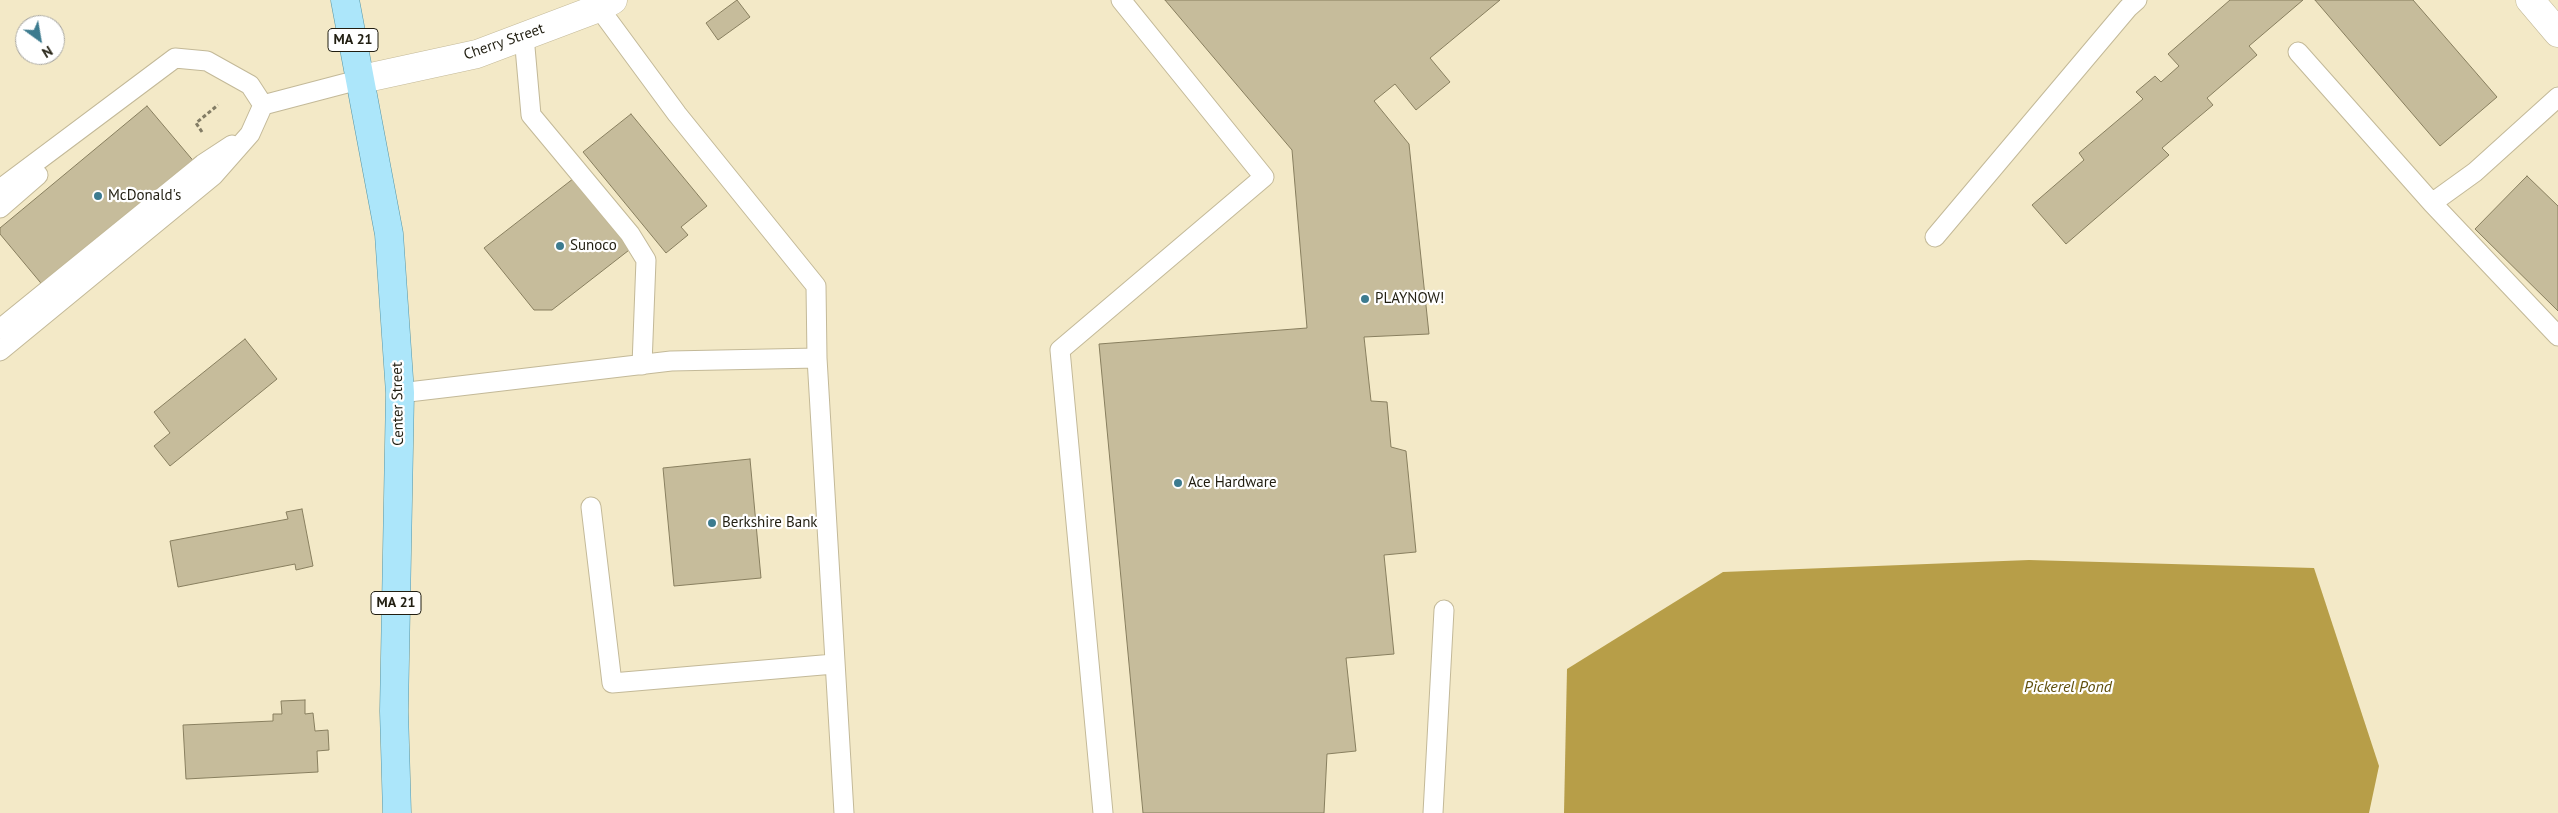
<!DOCTYPE html>
<html>
<head>
<meta charset="utf-8">
<style>
  body { margin:0 }
  #map { position:relative; width:2558px; height:813px; overflow:hidden; background:#f3e9c7; font-family:"PT Sans",sans-serif }
  canvas { display:block }
  .north { position:absolute; left:15px; top:15px; width:50px; height:50px; box-sizing:border-box; background:#fff; border:1px solid #a6a5a0; border-radius:50%; rotate:148deg; font-size:14px; font-weight:700; line-height:20px; text-align:center; color:#211e11 }
  .north::after { content:''; display:block; margin:auto; width:18px; height:22px; background:#3c7b8f; clip-path:polygon(50% 0,100% 100%,50% 72%,0 100%) }
</style>
</head>
<body>
<div id="map">
<canvas width="2558" height="813"></canvas>
<div class="north">N</div>
</div>
<script>
const c = document.querySelector('canvas').getContext('2d');
c.lineJoin = 'round';
function fill(path, color) { c.fillStyle = color; c.fill(path, 'evenodd'); }
const poly = rows => new Path2D(rows.map(r => 'M' + r).join(''));
function stroke(path, color, width, dash) { c.strokeStyle = color; c.lineWidth = width; c.lineCap = dash ? 'butt' : 'round'; c.setLineDash(dash || []); c.stroke(path); }
function drawText(font, color, halo, rows, align = 'center') {
  c.font = font + ' "PT Sans",sans-serif'; c.lineWidth = 4.5; c.setLineDash([]); c.textBaseline = 'middle'; c.strokeStyle = halo; c.fillStyle = color; for (const [text, x, y, turn = 0] of rows) {
    c.save(); c.translate(x, y); c.rotate((+turn || 0) * Math.PI / 180); c.textAlign = isNaN(turn) ? turn : align; if (halo) c.strokeText(text, 0, 0); c.fillText(text, 0, 0); c.restore();
  }
}
const water = poly([
  [2029,560,2314,568,2379,766,2369,813,1564,813,1567,669,1723,572]
]);
const building = poly([
  [737,0,750,17,718,40,706,23,737,0],
  [1165,0,1500,0,1430,58,1450,82,1416,110,1395,84,1374,101,1409,144,1429,334,1364,337,1371,401,1387,402,1391,447,1406,451,1416,552,1384,555,1394,654,1346,658,1356,751,1327,754,1324,813,1143,813,1099,344,1307,328,1292,150,1165,0],
  [2230,0,2303,0,2249,46,2257,55,2207,98,2213,105,2162,148,2169,155,2066,244,2032,205,2084,160,2079,153,2143,99,2136,92,2155,76,2161,82,2179,66,2168,54,2230,0],
  [2315,0,2413,0,2497,97,2440,146,2315,0],
  [147,106,196,164,45,288,0,234,0,228,147,106],
  [631,114,707,206,681,227,688,235,666,253,583,152,631,114],
  [578,175,633,247,552,310,534,310,484,248,578,175],
  [2527,176,2558,206,2558,311,2475,229,2527,176],
  [245,339,277,379,170,466,154,446,170,433,154,412,245,339],
  [750,459,761,578,674,586,663,468,750,459],
  [302,509,313,566,296,570,295,564,178,587,170,541,288,519,286,512,302,509],
  [305,700,305,714,313,713,315,731,328,730,329,750,317,751,318,772,186,779,183,725,273,721,273,714,282,714,281,701,305,700]
]);
const path = poly([
  [202,132,196,123,218,105]
]);
const service = poly([
  [597,0,599,8,677,114,816,286,817,358,844,813],
  [524,36,531,115,630,234,646,260,642,365],
  [2298,52,2432,203,2558,336],
  [0,189,175,58,207,61,250,85,263,105],
  [2432,203,2475,172,2558,97],
  [0,208,38,175],
  [1935,237,2128,8,2137,0],
  [0,329,203,164,232,145],
  [0,351,213,176,250,134,263,105,362,79],
  [400,393,671,361,817,358],
  [591,507,612,683,834,664],
  [1103,813,1060,350,1264,177,1121,0],
  [1433,813,1444,610]
]);
const minor = poly([
  [362,79,477,54,599,8,613,0]
]);
const tertiary = poly([
  [2530,0,2558,33]
]);
const primary = poly([
  [345,0,389,234,400,393,394,711,397,813]
]);
const markers = [
  [98,196,5,"#3c7b8f"],
  [560,246,5,"#3c7b8f"],
  [1365,299,5,"#3c7b8f"],
  [1178,483,5,"#3c7b8f"],
  [712,523,5,"#3c7b8f"]
];
const shields = [
  [353,40,50],
  [396,603,50]
];
const shieldNames = [
  ["MA 21",353,40],
  ["MA 21",396,603]
];
const streetNames = [
  ["Cherry Street",504,42,-19],
  ["Center Street",398,404,-91]
];
const poiNames = [
  ["McDonald's",108,196],
  ["Sunoco",570,246],
  ["PLAYNOW!",1375,299],
  ["Ace Hardware",1188,483],
  ["Berkshire Bank",722,523]
];
const waterNames = [
  ["Pickerel Pond",2068,687]
];
fill(water, '#b79e48');
fill(building, '#c6bc9b');
stroke(building, '#887f5f', 1);
stroke(service, '#c3b998', 21);
stroke(minor, '#c3b998', 29);
stroke(tertiary, '#c3b998', 29);
stroke(primary, '#5796a6', 29);
stroke(path, '#827c65', 3, [4, 2.5]);
stroke(service, '#fff', 19);
stroke(minor, '#fff', 28);
stroke(tertiary, '#fff', 28);
stroke(primary, '#ace6fa', 28);
for (const [x, y, r, color] of markers) { const dot = new Path2D(); dot.arc(x, y, r, 0, 2 * Math.PI); c.fillStyle = color; c.fill(dot); stroke(dot, '#fff', 2); }
for (const [x, y, w] of shields) { const box = new Path2D(); box.roundRect(x - w / 2, y - 11.5, w, 23, 4); c.fillStyle = '#fff'; c.fill(box); stroke(box, '#211e11', 1); }
drawText('bold 14px', '#211e11', null, shieldNames);
drawText('15px', '#211e11', '#fff', streetNames);
drawText('15px', '#211e11', '#fff', poiNames, 'left');
drawText('italic 16px', '#61500d', '#fff', waterNames);
</script>
</body>
</html>
